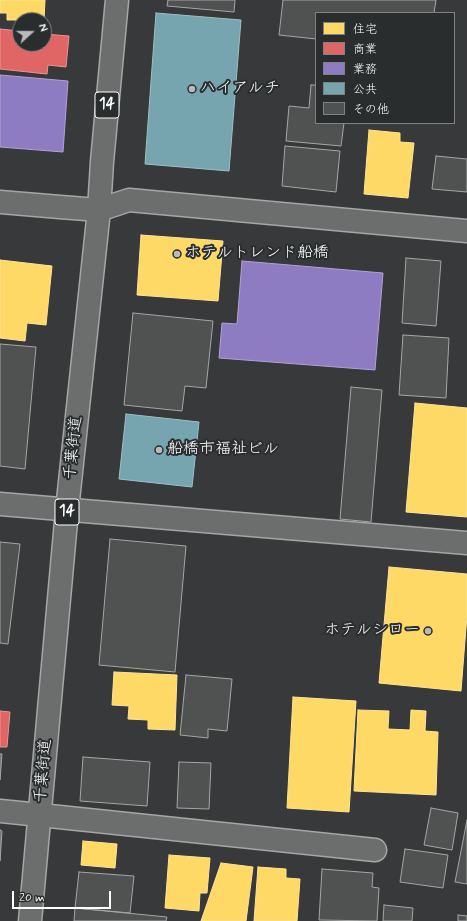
<!DOCTYPE html>
<html>
<head>
<meta charset="utf-8">
<style>
  body { margin:0 }
  #map { position:relative; width:467px; height:921px; overflow:hidden; background:#38393a; font-family:Mynerve,"Klee One",sans-serif }
  canvas { display:block }
  .legend { position:absolute; left:315px; top:12px; width:140px; height:112px; box-sizing:border-box; background:#2a2d2e; border:1px solid #7f8182; margin:0; padding:5px 7px; list-style:none; font-size:12px; color:#fff }
  .legend li { display:flex; align-items:center; gap:8px; height:20px }
  .legend b { width:20px; border:1px solid #7f8182 }
  .north { position:absolute; left:12px; top:12px; width:40px; height:40px; box-sizing:border-box; background:#2a2d2e; border:1px solid #7f8182; border-radius:50%; rotate:69deg; font-size:11px; font-weight:700; line-height:16px; text-align:center; color:#fff }
  .north::after { content:''; display:block; margin:auto; width:14px; height:18px; background:#b9baba; clip-path:polygon(50% 0,100% 100%,50% 72%,0 100%) }
  .scale { position:absolute; left:12px; top:891px; width:99px; height:18px; box-sizing:border-box; border:2px solid #fff; border-top:0; padding-left:5px; font-size:12px; line-height:14px; white-space:nowrap; color:#fff; -webkit-text-stroke:3px #2a2d2e; paint-order:stroke }
</style>
</head>
<body>
<div id="map">
<canvas width="467" height="921"></canvas>
<ul class="legend">
<li><b style="height:11px;background:#ffd966"></b>住宅</li>
<li><b style="height:11px;background:#e06666"></b>商業</li>
<li><b style="height:11px;background:#8e7cc3"></b>業務</li>
<li><b style="height:11px;background:#76a5af"></b>公共</li>
<li><b style="height:11px;background:#505151"></b>その他</li>
</ul>
<div class="north">N</div>
<div class="scale">20 m</div>
</div>
<script>
const c = document.querySelector('canvas').getContext('2d');
c.lineJoin = 'round';
function fill(path, color) { c.fillStyle = color; c.fill(path, 'evenodd'); }
const poly = rows => new Path2D(rows.map(r => 'M' + r).join(''));
function stroke(path, color, width, dash) { c.strokeStyle = color; c.lineWidth = width; c.lineCap = dash ? 'butt' : 'round'; c.setLineDash(dash || []); c.stroke(path); }
function drawText(font, color, halo, rows, align = 'center') {
  c.font = font + ' Mynerve,"Klee One",sans-serif'; c.lineWidth = 4; c.setLineDash([]); c.textBaseline = 'middle'; c.strokeStyle = halo; c.fillStyle = color; for (const [text, x, y, turn = 0] of rows) {
    c.save(); c.translate(x, y); c.rotate((+turn || 0) * Math.PI / 180); c.textAlign = isNaN(turn) ? turn : align; if (halo) c.strokeText(text, 0, 0); c.fillText(text, 0, 0); c.restore();
  }
}
const homes = poly([
  [0,0,45,0,44,20,20,20,20,26,18,26,18,20,7,20,7,13,0,13,0,0],
  [369,130,400,133,400,142,414,143,408,198,364,194,369,130],
  [141,235,223,241,218,301,137,295,141,235],
  [0,260,52,266,46,325,27,323,25,341,0,338,0,260],
  [415,403,467,408,467,517,406,512,415,403],
  [389,567,467,574,467,615,461,691,379,683,389,567],
  [114,672,177,675,175,730,148,729,148,720,128,719,129,706,112,705,114,672],
  [293,697,356,701,349,812,287,808,293,697],
  [358,710,389,711,388,729,410,730,411,710,426,711,425,731,438,732,436,795,354,791,358,710],
  [83,841,117,844,115,868,81,865,83,841],
  [169,855,210,858,207,893,200,893,199,911,165,908,169,855],
  [221,863,253,867,246,921,201,921,221,863],
  [258,867,286,869,286,878,300,879,297,921,254,921,258,867]
]);
const shops = poly([
  [0,29,20,31,20,44,44,44,44,34,69,36,66,67,48,65,47,74,0,69,0,29],
  [0,711,10,712,7,747,0,747,0,711]
]);
const offices = poly([
  [0,75,68,81,63,152,0,147,0,75],
  [242,261,383,273,375,370,219,358,222,323,237,324,242,261]
]);
const public = poly([
  [156,13,241,20,229,171,145,164,156,13],
  [126,414,199,422,192,487,119,479,126,414]
]);
const building = poly([
  [168,0,235,0,234,12,167,6,168,0],
  [283,0,436,0,434,13,316,13,316,39,279,35,283,0],
  [311,85,316,85,316,123,344,123,341,146,286,141,289,106,309,108,311,85],
  [285,146,340,151,336,192,282,186,285,146],
  [436,156,467,159,467,192,432,189,436,156],
  [406,258,441,261,436,326,402,323,406,258],
  [133,313,213,321,206,388,185,386,182,411,124,405,133,313],
  [403,335,449,338,446,398,399,395,403,335],
  [0,344,36,347,25,469,0,466,0,344],
  [351,387,382,390,371,522,340,519,351,387],
  [110,539,186,546,175,672,99,665,110,539],
  [0,542,20,544,8,644,0,643,0,542],
  [186,675,232,679,227,731,208,729,208,738,180,735,186,675],
  [0,754,2,754,0,780,0,754],
  [83,757,150,762,147,806,80,801,83,757],
  [179,762,211,763,209,809,177,808,179,762],
  [431,808,458,813,452,850,424,845,431,808],
  [467,820,467,884,455,882,467,820],
  [0,830,2,831,0,861,0,830],
  [405,849,448,855,443,888,400,882,405,849],
  [322,869,373,873,372,887,379,888,377,921,319,920,322,869],
  [79,872,134,876,130,913,75,908,79,872],
  [384,905,413,908,412,921,383,921,384,905],
  [75,908,167,917,166,921,74,921,75,908],
  [458,915,467,916,467,921,458,921,458,915]
]);
const minor = poly([
  [99,210,129,200,467,231],
  [0,504,467,543],
  [40,815,375,850]
]);
const tertiary = poly([
  [0,202,60,207,99,210],
  [0,811,40,815]
]);
const trunk = poly([
  [30,921,67,510,99,210,102,162,117,0]
]);
const markers = [
  [192,89,4,"#b9baba"],
  [177,254,4,"#b9baba"],
  [159,450,4,"#b9baba"],
  [428,631,4,"#b9baba"]
];
const shields = [
  [107,105,24],
  [67,512,24]
];
const shieldNames = [
  ["14",107,105],
  ["14",67,512]
];
const poiNames = [
  ["ハイアルチ",200,89],
  ["ホテルトレンド船橋",185,254],
  ["船橋市福祉ビル",167,450],
  ["ホテルシロー",420,631,"right"]
];
const streetNames = [
  ["千葉街道",74,448,-84],
  ["千葉街道",44,771,-85]
];
fill(homes, '#ffd966');
stroke(homes, '#ffe494', 1);
fill(shops, '#e06666');
stroke(shops, '#e99494', 1);
fill(offices, '#8e7cc3');
stroke(offices, '#b0a3d5', 1);
fill(public, '#76a5af');
stroke(public, '#9fc0c7', 1);
fill(building, '#505151');
stroke(building, '#a5a6a6', 1);
stroke(minor, '#a5a6a6', 25);
stroke(tertiary, '#a5a6a6', 25);
stroke(trunk, '#a5a6a6', 25);
stroke(minor, '#6c6d6d', 22);
stroke(tertiary, '#6c6d6d', 22);
stroke(trunk, '#6c6d6d', 22);
for (const [x, y, r, color] of markers) { const dot = new Path2D(); dot.arc(x, y, r, 0, 2 * Math.PI); c.fillStyle = color; c.fill(dot); stroke(dot, '#2a2d2e', 1.5); }
for (const [x, y, w] of shields) { const box = new Path2D(); box.roundRect(x - w / 2, y - 13, w, 26, 3); c.fillStyle = '#2a2d2e'; c.fill(box); stroke(box, '#fff', 1); }
drawText('bold 15px', '#fff', null, shieldNames);
drawText('16px', '#fff', '#2a2d2e', poiNames, 'left');
drawText('16px', '#fff', '#2a2d2e', streetNames);
</script>
</body>
</html>
